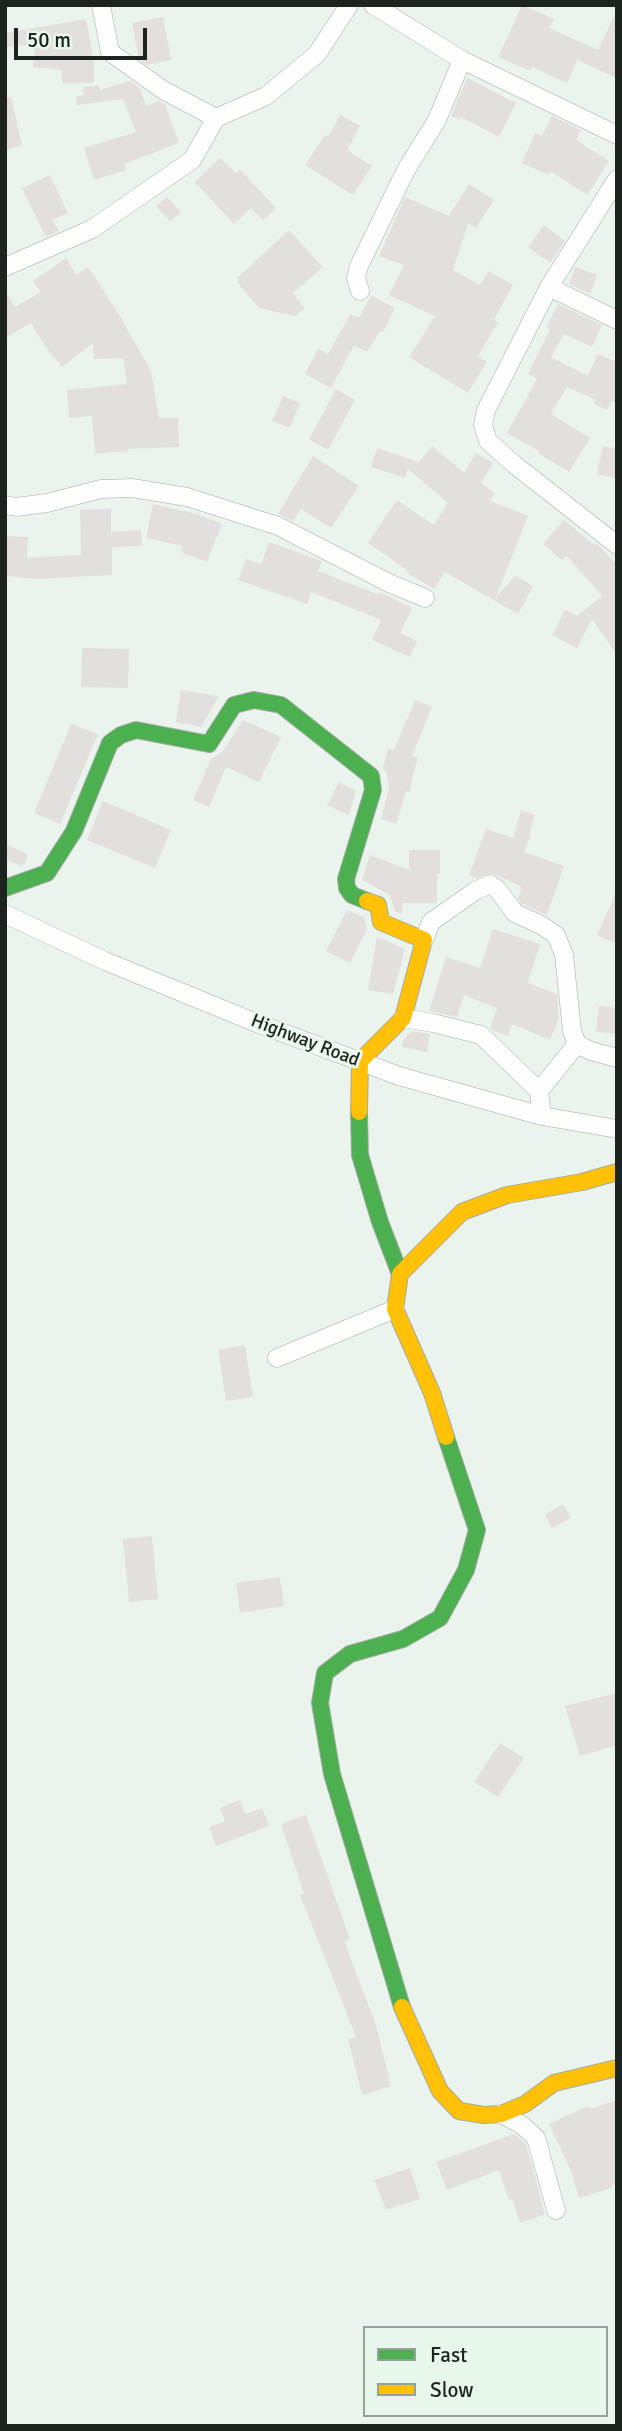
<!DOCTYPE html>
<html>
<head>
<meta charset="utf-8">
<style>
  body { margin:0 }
  #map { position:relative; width:622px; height:2431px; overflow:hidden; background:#eaf4ed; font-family:Signika,sans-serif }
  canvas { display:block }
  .frame { position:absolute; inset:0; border:7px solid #1d231f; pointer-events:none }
  .legend { position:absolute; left:363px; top:2326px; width:245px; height:91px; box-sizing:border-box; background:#e7f7eb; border:2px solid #96a299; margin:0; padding:9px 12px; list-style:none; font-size:21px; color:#1d231f }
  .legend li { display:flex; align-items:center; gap:14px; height:35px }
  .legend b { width:35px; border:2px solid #96a299 }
  .scale { position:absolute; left:14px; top:28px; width:133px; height:32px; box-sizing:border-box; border:4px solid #1d231f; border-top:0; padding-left:9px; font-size:21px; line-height:24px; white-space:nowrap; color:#1d231f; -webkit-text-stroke:5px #e7f7eb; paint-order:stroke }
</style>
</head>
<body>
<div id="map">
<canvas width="622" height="2431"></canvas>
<div class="frame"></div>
<ul class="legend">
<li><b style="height:9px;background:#4caf50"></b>Fast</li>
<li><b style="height:9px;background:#ffc107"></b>Slow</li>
</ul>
<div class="scale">50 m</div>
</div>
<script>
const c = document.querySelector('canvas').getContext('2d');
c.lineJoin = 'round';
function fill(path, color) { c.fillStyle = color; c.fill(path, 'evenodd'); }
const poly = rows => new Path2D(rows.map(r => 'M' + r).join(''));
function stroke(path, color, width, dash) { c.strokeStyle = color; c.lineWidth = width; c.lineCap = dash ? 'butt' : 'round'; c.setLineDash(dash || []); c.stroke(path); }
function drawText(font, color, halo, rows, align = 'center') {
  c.font = font + ' Signika,sans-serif'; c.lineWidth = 6; c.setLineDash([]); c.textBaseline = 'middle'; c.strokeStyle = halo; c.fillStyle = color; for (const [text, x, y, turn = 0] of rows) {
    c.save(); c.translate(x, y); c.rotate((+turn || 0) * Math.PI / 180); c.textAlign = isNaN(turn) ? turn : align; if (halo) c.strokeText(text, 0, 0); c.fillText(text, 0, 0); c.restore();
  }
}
const building = poly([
  [522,5,554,19,549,28,598,50,617,10,617,78,577,60,567,83,532,67,530,71,498,57],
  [163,17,171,60,147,65,139,59,132,23],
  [86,19,94,62,94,83,62,83,62,70,33,67,35,45,5,47,5,33],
  [467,78,516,103,499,137,461,117,460,120,451,116],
  [130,81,140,88,146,106,159,101,165,104,179,143,124,164,126,170,94,180,84,148,136,132,123,99,77,105,76,97,84,94,83,87,99,85,100,90],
  [11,97,22,145,5,150,5,98],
  [340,115,360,126,347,150,372,166,353,195,305,165,325,135,328,137],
  [552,116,581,130,576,140,609,161,587,195,550,171,549,175,522,163,535,133,542,136],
  [220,158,236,173,240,170,276,208,263,220,251,208,234,224,195,182],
  [50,175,68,213,52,220,59,231,46,237,22,188],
  [469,184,494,200,476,228,468,223,453,270,480,285,489,271,513,285,494,320,498,322,478,356,487,362,468,393,409,357,435,316,389,295,404,265,379,256,405,197,449,216],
  [167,197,181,212,170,221,156,206],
  [544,225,565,241,550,263,528,247],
  [289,230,323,267,293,293,305,308,295,316,259,308,237,282,239,280,237,278],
  [66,258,76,275,88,267,120,316,151,371,159,418,178,418,179,447,127,449,128,451,95,454,92,416,69,418,67,390,127,384,123,358,94,359,93,343,62,367,43,343,31,323,5,338,5,291,15,307,41,292,33,281],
  [575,267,597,275,590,294,569,284],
  [371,295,395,308,383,332,380,331,367,352,354,345,331,388,305,374,318,349,328,354,350,315,360,317],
  [558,304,602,325,592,347,564,334,551,357,588,376,598,354,617,362,617,403,612,400,607,410,594,404,596,400,567,387,551,414,590,438,569,472,538,453,539,451,507,433,537,379,528,374,550,329,546,327],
  [336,389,355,400,328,450,309,439],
  [283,396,300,403,290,428,272,421],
  [432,446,464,473,476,453,493,463,481,483,495,493,490,501,528,516,496,597,515,576,533,586,518,614,445,572,434,589,406,572,407,570,368,543,397,500,434,525,448,503,408,469,405,478,371,467,377,448,419,462],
  [603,446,617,449,617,479,597,474],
  [313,456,359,486,331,528,301,509,293,521,278,514],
  [153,504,197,514,222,524,207,562,181,552,183,546,146,538],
  [111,509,111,532,141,530,142,546,112,547,112,575,39,579,5,576,5,536,28,537,27,558,81,555,80,510],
  [564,520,594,545,596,543,600,547,617,565,617,655,592,619,577,648,552,635,565,610,577,616,602,596,567,556,562,560,543,544],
  [269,542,322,561,318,571,379,595,380,592,412,608,400,633,417,641,410,657,372,640,381,621,367,614,311,592,307,604,238,580,246,559,261,564],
  [82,648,129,649,128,688,81,687],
  [181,690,219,696,201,727,176,722],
  [415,700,432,707,412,756,418,757,409,792,406,791,396,824,381,819,389,788,387,774,383,767,388,749,394,750],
  [243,720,281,737,259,782,226,767,209,807,193,800,211,759,222,752],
  [71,724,98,734,60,824,34,813],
  [339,782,356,791,349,815,327,805],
  [103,801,171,830,155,868,87,840],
  [521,810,535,815,529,833,531,834,524,852,564,866,547,915,522,904,518,899,522,887,492,873,477,878,469,875,486,829,513,838],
  [5,844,28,854,24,865,21,866,5,859],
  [409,850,440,850,440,874,437,874,437,903,402,903,402,914,395,911,390,895,362,880,370,855,409,870],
  [617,891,617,944,597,935],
  [347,910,364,917,367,929,350,963,326,951],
  [493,929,540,944,528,983,557,994,559,1019,550,1040,512,1024,508,1036,492,1030,490,1028,497,1008,464,995,457,1017,429,1011,446,957,480,968],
  [377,937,405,949,393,994,368,990],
  [599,1006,617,1008,617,1034,596,1032],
  [412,1031,430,1034,427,1052,402,1047,403,1040],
  [245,1345,253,1397,226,1401,218,1350],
  [563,1504,571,1518,552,1528,545,1515],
  [152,1536,158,1599,129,1602,123,1539],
  [280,1577,284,1606,240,1613,236,1583],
  [617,1693,617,1745,580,1756,565,1706],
  [500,1743,524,1758,498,1797,474,1782],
  [240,1800,245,1814,262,1808,269,1826,216,1846,209,1827,225,1821,220,1808],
  [306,1815,350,1939,344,1941,376,2025,391,2086,362,2095,348,2039,356,2037,300,1895,304,1893,281,1824],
  [617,2100,617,2184,611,2185,612,2188,579,2198,571,2171,549,2124,588,2106,590,2109],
  [514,2134,526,2144,545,2214,520,2223,512,2199,509,2200,499,2170,447,2190,436,2162],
  [410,2168,420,2199,386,2210,374,2180]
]);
const street = poly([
  [101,5,110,52,163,90,216,118],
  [373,5,462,60,617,135],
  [617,179,549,287,486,410,483,425,488,441,515,465,617,545],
  [5,267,92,229,192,160,216,118,266,96,317,54,349,5],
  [549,287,617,320],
  [360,291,356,278,359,266,406,170,437,120,462,60],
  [5,505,16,507,47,503,101,489,132,488,187,497,278,526,389,583,425,598],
  [5,914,105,961,254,1022,399,1076,542,1116,617,1129],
  [424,940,431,922,475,891,490,884,497,889,515,913,541,925,556,935,564,955,572,1031,577,1044,591,1051,617,1058],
  [403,1018,433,1023,481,1035,539,1091,542,1116],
  [539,1091,577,1044],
  [277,1358,395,1309],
  [501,2114,522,2125,536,2138,556,2210]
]);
const fast = poly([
  [5,888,47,873,74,831,110,743,121,735,136,730,209,744,234,705,254,700,281,705,371,776,373,790,346,879,347,888,352,895,367,901],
  [359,1112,360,1155,380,1222,400,1274],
  [402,2007,332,1774,320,1703,325,1673,350,1654,403,1639,440,1618,466,1570,477,1530,446,1437]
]);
const slow = poly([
  [359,1112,360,1061,403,1018,424,940,381,922,378,905,367,901],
  [446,1437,432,1393,395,1309,400,1274,462,1212,507,1195,582,1182,617,1172],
  [402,2007,440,2091,459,2111,484,2115,501,2114,525,2104,554,2083,617,2068]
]);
const streetNames = [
  ["Highway Road",305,1041,21]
];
fill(building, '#e3dfdc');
stroke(street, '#a4aaa6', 19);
stroke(fast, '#a4aaa6', 18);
stroke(slow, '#a4aaa6', 18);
stroke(street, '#fcfdfc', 18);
stroke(fast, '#4caf50', 16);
stroke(slow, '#ffc107', 16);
drawText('19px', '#1d231f', '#e7f7eb', streetNames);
</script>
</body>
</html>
